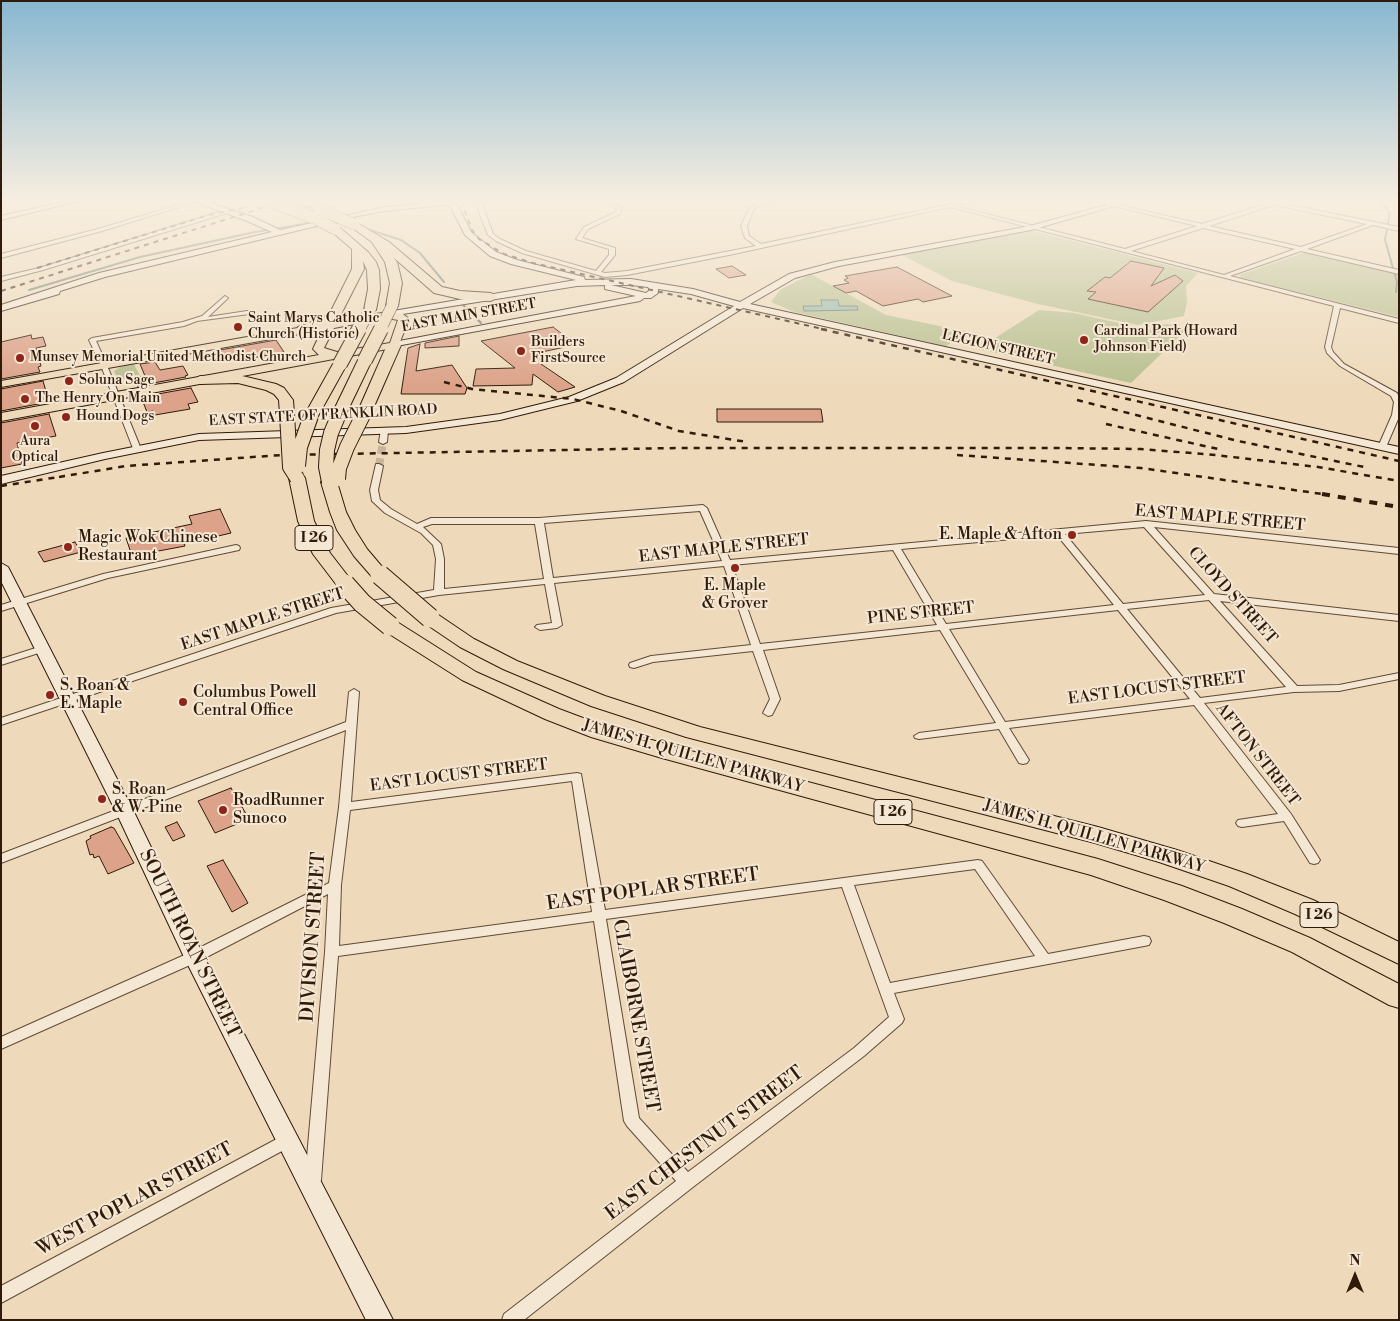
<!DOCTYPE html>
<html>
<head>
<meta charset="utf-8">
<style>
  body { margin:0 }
  #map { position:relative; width:1400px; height:1321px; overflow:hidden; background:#eedabb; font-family:"Libre Bodoni",serif }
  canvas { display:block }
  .frame { position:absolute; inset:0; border:2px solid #301a0a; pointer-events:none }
  .north { position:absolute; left:1330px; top:1251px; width:50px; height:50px; -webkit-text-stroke:4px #f4e7d3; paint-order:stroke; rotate:0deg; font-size:14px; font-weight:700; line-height:20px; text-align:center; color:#301a0a }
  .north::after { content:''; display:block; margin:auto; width:18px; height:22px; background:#301a0a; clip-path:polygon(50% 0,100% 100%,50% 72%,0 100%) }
</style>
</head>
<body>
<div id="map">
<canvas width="1400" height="1321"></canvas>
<div class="frame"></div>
<div class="north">N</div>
</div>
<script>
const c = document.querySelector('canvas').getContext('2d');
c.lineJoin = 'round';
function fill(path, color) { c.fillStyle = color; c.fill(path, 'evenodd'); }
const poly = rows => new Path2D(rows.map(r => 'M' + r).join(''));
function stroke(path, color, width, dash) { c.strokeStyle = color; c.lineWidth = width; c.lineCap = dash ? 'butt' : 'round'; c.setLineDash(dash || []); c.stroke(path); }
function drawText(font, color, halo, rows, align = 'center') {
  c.font = font + ' "Libre Bodoni",serif'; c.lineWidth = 4; c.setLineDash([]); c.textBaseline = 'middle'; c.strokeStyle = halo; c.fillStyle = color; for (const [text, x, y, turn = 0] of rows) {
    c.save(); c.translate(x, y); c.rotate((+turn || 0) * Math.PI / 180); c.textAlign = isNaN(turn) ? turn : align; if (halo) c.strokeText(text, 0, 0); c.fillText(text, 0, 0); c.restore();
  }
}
const green = poly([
  [1030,230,1198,273,1186,286,1187,302,1184,316,1138,325,1038,304,952,281,900,254],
  [1306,252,1399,274,1399,317,1242,278,1239,275],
  [811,274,886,315,969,332,946,346,794,312,771,302,780,290],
  [1039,310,1074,313,1155,331,1160,325,1167,324,1188,328,1131,383,978,349],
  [134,364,140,376,118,380,114,371,120,367]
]);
const water = poly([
  [821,300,838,300,839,306,857,306,858,310,804,311,803,306,822,306,821,300]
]);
const stream = poly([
  [310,201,311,209,317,212],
  [1380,201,1390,213,1385,240,1397,282,1396,292],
  [364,228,401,240,420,253,444,282],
  [29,290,140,257,255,232,315,222],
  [463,305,481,323]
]);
const building = poly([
  [1131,261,1164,268,1151,286,1175,275,1183,281,1148,312,1088,299,1096,292,1087,291,1105,277,1110,278,1131,261],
  [732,266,746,275,729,278,716,269,732,266],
  [897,267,952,296,923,302,918,299,883,306,856,291,846,293,833,286,849,283,844,280,848,278,845,276,897,267],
  [553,327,570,340,559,342,565,347,533,354,545,363,541,364,575,387,558,392,533,374,532,385,473,386,476,369,515,368,481,341,553,327],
  [31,335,32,339,43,337,46,346,36,348,41,366,38,367,40,372,1,379,1,342,31,335],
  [459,336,459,346,425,348,425,343,459,336],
  [276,340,284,352,243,360,241,356,219,360,214,351,276,340],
  [420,344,416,371,452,365,467,388,465,394,401,394,408,348,420,344],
  [155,362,160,370,183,366,188,375,185,376,186,377,137,386,133,378,145,376,140,364,155,362],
  [43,381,49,402,1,411,1,389,43,381],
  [191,388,198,402,188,404,190,409,155,415,153,411,147,412,141,397,191,388],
  [717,409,821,409,823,422,717,422,717,409],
  [49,414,56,436,17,443,22,464,1,468,1,423,49,414],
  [220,509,231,533,184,544,185,546,132,556,126,538,192,524,189,516,220,509],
  [75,542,81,552,44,562,38,552,75,542],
  [231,788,249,819,215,833,198,801,231,788],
  [177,822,185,836,173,841,165,827,177,822],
  [111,827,114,828,134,863,108,874,99,856,94,858,93,854,90,855,86,841,91,838,90,836,111,827],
  [223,860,248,903,232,912,207,866,223,860]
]);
const streetTunnel = poly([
  [379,466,383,442]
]);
const street = poly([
  [191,201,199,201,102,231,1,258,1,254,98,229,191,201],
  [481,201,486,201,483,205,485,212,493,234,500,239,526,251,596,271,609,255,609,249,576,239,584,227,616,212,616,208,606,201,612,201,622,208,620,214,588,229,582,238,615,248,615,255,601,272,605,273,627,271,756,246,745,238,741,226,749,209,753,205,766,201,773,201,757,207,753,211,747,226,749,236,761,244,966,201,975,201,955,206,1125,249,1197,226,1093,201,1101,201,1202,224,1271,202,1283,201,1280,203,1399,227,1399,231,1373,225,1307,249,1399,270,1399,274,1301,251,1230,276,1399,319,1399,323,1340,308,1331,347,1333,352,1344,364,1397,393,1399,397,1399,417,1386,447,1382,449,1379,449,1378,447,1392,415,1394,402,1391,396,1340,366,1327,353,1325,347,1334,306,950,207,729,255,627,275,605,277,522,253,496,241,488,235,479,212,477,205,481,201],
  [1274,205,1367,224,1301,247,1209,226,1274,205],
  [1203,228,1295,249,1224,275,1131,251,1203,228],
  [225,210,227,213,43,270,1,281,1,277,39,268,225,210],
  [225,296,228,298,227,299,208,317,247,311,249,312,249,314,197,321,184,326,96,341,106,363,141,449,137,451,134,451,100,363,89,340,92,338,183,322,202,316,225,296],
  [381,429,384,429,388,431,387,442,383,444,379,442,381,429],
  [376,464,379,464,383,466,378,490,380,500,391,509,417,524,431,518,539,518,703,505,707,508,730,560,1146,521,1399,548,1399,554,1154,527,1214,594,1399,615,1399,621,1220,601,1297,686,1339,685,1399,673,1399,679,1339,691,1294,692,1204,703,1291,814,1320,860,1318,863,1314,864,1310,863,1284,821,1242,827,1238,826,1236,823,1238,820,1278,814,1194,705,1009,728,1029,760,1027,763,1023,764,1019,763,999,729,919,739,915,738,914,736,919,733,996,723,940,630,763,650,780,699,772,715,768,716,763,713,770,699,753,651,653,662,634,668,630,667,629,665,630,663,651,656,751,645,724,566,554,583,562,625,557,628,540,630,535,627,537,625,552,623,545,584,439,595,336,613,1,725,1,718,331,608,434,590,436,559,433,545,421,533,385,513,372,501,370,490,376,464],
  [700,511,722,561,553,578,544,523,700,511],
  [432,524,535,524,544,579,444,589,444,559,441,544,423,527,432,524],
  [1144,527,1205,595,1123,604,1065,534,1144,527],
  [1057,535,1114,605,946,624,901,549,1057,535],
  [893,550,937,625,760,644,732,565,893,550],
  [1209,600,1286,687,1200,698,1127,609,1209,600],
  [1118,610,1190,699,1005,722,949,629,1118,610],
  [236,545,239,546,240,548,239,550,108,578,1,611,1,605,103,574,236,545],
  [42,646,45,647,47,649,45,651,1,665,1,659,42,646],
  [354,689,359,692,351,802,577,773,581,774,605,910,978,860,982,861,1048,954,1144,936,1149,937,1151,941,1149,945,1144,946,894,993,904,1019,902,1023,864,1056,693,1187,524,1320,502,1320,504,1314,676,1181,627,1126,624,1121,594,921,338,956,321,1180,319,1185,313,1187,307,1185,305,1180,325,952,328,894,199,961,1,1049,1,1037,189,953,329,883,339,807,346,730,1,863,1,854,346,722,349,692,354,689],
  [572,781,592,912,339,946,341,885,350,810,572,781],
  [975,869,1035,956,890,983,854,885,975,869],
  [842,887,889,1017,854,1048,688,1172,639,1118,606,919,842,887],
  [288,1133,293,1135,296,1140,293,1145,1,1303,1,1286,288,1133]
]);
const secondary = poly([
  [67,201,80,201,1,220,1,216,67,201],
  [193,201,204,201,253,217,280,230,385,207,442,201,453,202,457,204,471,232,496,252,517,260,584,277,585,280,631,279,693,289,740,302,789,274,835,262,1030,226,1120,201,1132,201,1031,230,839,266,795,278,750,304,1399,447,1399,454,743,308,624,382,577,401,500,420,406,433,199,440,105,459,1,484,1,476,103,453,199,434,406,427,500,414,569,397,616,378,734,306,691,294,658,289,658,293,651,298,644,298,640,301,391,347,391,343,394,342,636,296,605,289,605,285,577,286,384,317,382,315,387,312,576,280,511,264,490,256,465,235,450,206,443,205,385,211,358,216,105,277,60,291,59,294,1,311,1,305,99,273,272,232,247,221,193,201],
  [611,285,631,285,648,287,650,290,646,293,611,285],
  [1,563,8,567,134,812,204,957,393,1320,366,1320,184,957,116,812,1,581,1,563]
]);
const primary = poly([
  [387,312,403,314,409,319,398,347,1,421,1,413,319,355,313,349,322,330,1,387,1,381,387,312],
  [387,318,398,320,390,343,337,352,324,348,334,328,387,318]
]);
const highway = poly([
  [293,201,308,201,313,204,308,207,293,201],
  [354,221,389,242,442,287,460,291,491,293,497,297,491,301,460,299,434,293,393,257,397,262,402,283,398,306,396,309,388,309,386,306,390,283,385,262,372,242,350,226,349,224,354,221],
  [335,226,339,227,368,252,376,262,379,270,380,289,376,310,370,314,364,310,368,289,367,270,363,261,364,269,334,328,330,329,324,326,308,333,298,333,297,330,298,327,322,318,330,313,352,269,352,249,331,231,330,229,335,226],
  [394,341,401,345,372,411,370,414,365,415,360,414,358,411,387,345,394,341],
  [365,356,372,360,346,414,344,417,334,417,332,414,358,360,365,356],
  [340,360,347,364,318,416,316,419,306,419,304,416,333,364,340,360],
  [238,375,276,384,284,388,293,400,294,414,292,417,282,417,280,414,279,400,274,394,266,390,238,383,200,384,193,380,200,376,238,375],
  [297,473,303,475,305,478,314,521,330,553,354,584,351,588,345,590,339,588,313,554,298,521,289,478,291,475,297,473],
  [329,477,335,479,337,482,346,512,355,530,367,549,389,575,386,579,380,580,374,579,354,556,337,530,330,512,321,482,323,479,329,477],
  [430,612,437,614,474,639,517,661,605,696,700,727,1098,827,1177,850,1247,874,1313,900,1399,942,1399,964,1295,914,1229,886,1159,862,1095,843,686,737,591,706,503,669,460,647,423,622,420,618,423,614,430,612],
  [390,620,397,622,476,672,559,709,607,727,676,747,1098,859,1182,886,1242,909,1310,938,1399,984,1399,1008,1389,1005,1292,952,1224,923,1164,900,1091,875,662,758,591,737,545,719,462,680,383,630,380,626,383,622,390,620]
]);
const railFar2 = poly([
  [461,201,472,230,479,239,504,254,533,263,827,330],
  [37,268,212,214,243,208],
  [1,291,284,201]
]);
const railFar1 = poly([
  [821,329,1399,461],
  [444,382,472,389,573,399,621,411,679,431,747,442],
  [1077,400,1238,441,1369,468],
  [1106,424,1218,449],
  [957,455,1141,468,1329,495],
  [59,477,126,466,282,455,677,448,1055,448,1141,449,1215,455,1318,467,1399,481],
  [1,486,65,476]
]);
const rail = poly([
  [1322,494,1399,507]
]);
const highwayBridgeFar2 = poly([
  [267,201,314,218,335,229],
  [319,209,354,224],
  [359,330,370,310],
  [380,330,392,306]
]);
const highwayBridgeFar1 = poly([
  [365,360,381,329],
  [340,364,359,329],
  [287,414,290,467,297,478],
  [298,466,300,447,311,416],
  [338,479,339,468,347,447,365,411],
  [329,482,326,467,327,450,331,433,339,414]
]);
const highwayBridge = poly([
  [380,575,430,618],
  [345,584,362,603,390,626]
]);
const markers = [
  [238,327,5,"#8f2418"],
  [1084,340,5,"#8f2418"],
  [521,351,5,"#8f2418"],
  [20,358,5,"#8f2418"],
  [69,381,5,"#8f2418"],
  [25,399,5,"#8f2418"],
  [66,417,5,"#8f2418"],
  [35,426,5,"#8f2418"],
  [1072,535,5,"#8f2418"],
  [68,547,5,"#8f2418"],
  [735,568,5,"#8f2418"],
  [50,695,5,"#8f2418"],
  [183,702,5,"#8f2418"],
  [102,799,5,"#8f2418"],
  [223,810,5,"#8f2418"]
];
const farStreetnames = [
  ["EAST MAIN STREET",469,316,-10],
  ["LEGION STREET",998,348,13],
  ["EAST STATE OF FRANKLIN ROAD",323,416,-3]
];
const farPoinames = [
  ["Saint Marys Catholic",248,319],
  ["Church (Historic)",248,335],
  ["Cardinal Park (Howard",1094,332],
  ["Johnson Field)",1094,348],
  ["Builders",531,343],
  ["FirstSource",531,359],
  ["Munsey Memorial United Methodist Church",30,358],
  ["Soluna Sage",79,381],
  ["The Henry On Main",35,399],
  ["Hound Dogs",76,417],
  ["Aura",35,442,"center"],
  ["Optical",35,458,"center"]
];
const shields = [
  [314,538,38],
  [893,812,38],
  [1319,915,38]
];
const shieldNames = [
  ["I 26",314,538],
  ["I 26",893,812],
  ["I 26",1319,915]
];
const streetNames = [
  ["EAST MAPLE STREET",1220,519,5],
  ["EAST MAPLE STREET",724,549,-6],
  ["CLOYD STREET",1232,596,48],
  ["PINE STREET",921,614,-6],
  ["EAST MAPLE STREET",263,620,-18],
  ["EAST LOCUST STREET",1157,689,-7],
  ["AFTON STREET",1257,755,52],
  ["JAMES H. QUILLEN PARKWAY",693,757,16],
  ["EAST LOCUST STREET",459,776,-7],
  ["JAMES H. QUILLEN PARKWAY",1094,837,16]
];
const poiNames = [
  ["E. Maple & Afton",1062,535,"right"],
  ["Magic Wok Chinese",78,538],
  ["Restaurant",78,556],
  ["E. Maple",735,586,"center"],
  ["& Grover",735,604,"center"],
  ["S. Roan &",60,686],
  ["E. Maple",60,704],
  ["Columbus Powell",193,693],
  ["Central Office",193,711],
  ["S. Roan",112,790],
  ["& W. Pine",112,808],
  ["RoadRunner",233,801],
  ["Sunoco",233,819]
];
const nearStreetnames = [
  ["EAST POPLAR STREET",653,890,-8],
  ["DIVISION STREET",314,937,-86],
  ["SOUTH ROAN STREET",189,944,64],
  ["CLAIBORNE STREET",635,1016,80],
  ["EAST CHESTNUT STREET",705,1144,-37],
  ["WEST POPLAR STREET",135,1200,-28]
];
fill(green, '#b9c090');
fill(water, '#99bbae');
stroke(water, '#6f7b6c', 1);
stroke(stream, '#6f7b6c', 2);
fill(building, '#dca38a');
stroke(building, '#301a0a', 1);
stroke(streetTunnel, '#c8b498', 8, [8, 4]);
stroke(street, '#604a36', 2);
stroke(secondary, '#301a0a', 2);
stroke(primary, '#301a0a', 2);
stroke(highway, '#301a0a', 2);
fill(street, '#f4e7d3');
fill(secondary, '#f4e7d3');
fill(primary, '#eedabb');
fill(highway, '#eedabb');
stroke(railFar2, '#301a0a', 2, [5, 5]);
stroke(railFar1, '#301a0a', 2.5, [6, 6]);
stroke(rail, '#301a0a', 4, [8, 8]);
stroke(highwayBridgeFar2, '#301a0a', 12, []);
stroke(highwayBridgeFar1, '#301a0a', 16, []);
stroke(highwayBridge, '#301a0a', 21, []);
stroke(highwayBridgeFar2, '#eedabb', 11);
stroke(highwayBridgeFar1, '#eedabb', 14);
stroke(highwayBridge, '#eedabb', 19);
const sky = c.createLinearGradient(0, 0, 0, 386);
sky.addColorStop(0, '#88b7d1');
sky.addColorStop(0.52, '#f7eee0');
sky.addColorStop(1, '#f7eee000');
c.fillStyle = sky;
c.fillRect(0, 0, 1400, 386);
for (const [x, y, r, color] of markers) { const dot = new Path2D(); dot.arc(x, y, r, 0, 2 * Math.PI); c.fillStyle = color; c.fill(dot); stroke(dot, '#f4e7d3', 2); }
drawText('14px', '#301a0a', '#f4e7d3', farStreetnames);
drawText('14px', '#301a0a', '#f4e7d3', farPoinames, 'left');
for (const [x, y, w] of shields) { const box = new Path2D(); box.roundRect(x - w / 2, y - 12.5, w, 25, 4); c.fillStyle = '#f4e7d3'; c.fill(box); stroke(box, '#301a0a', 1); }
drawText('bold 15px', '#301a0a', null, shieldNames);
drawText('16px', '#301a0a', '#f4e7d3', streetNames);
drawText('16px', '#301a0a', '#f4e7d3', poiNames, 'left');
drawText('19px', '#301a0a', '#f4e7d3', nearStreetnames);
</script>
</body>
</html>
